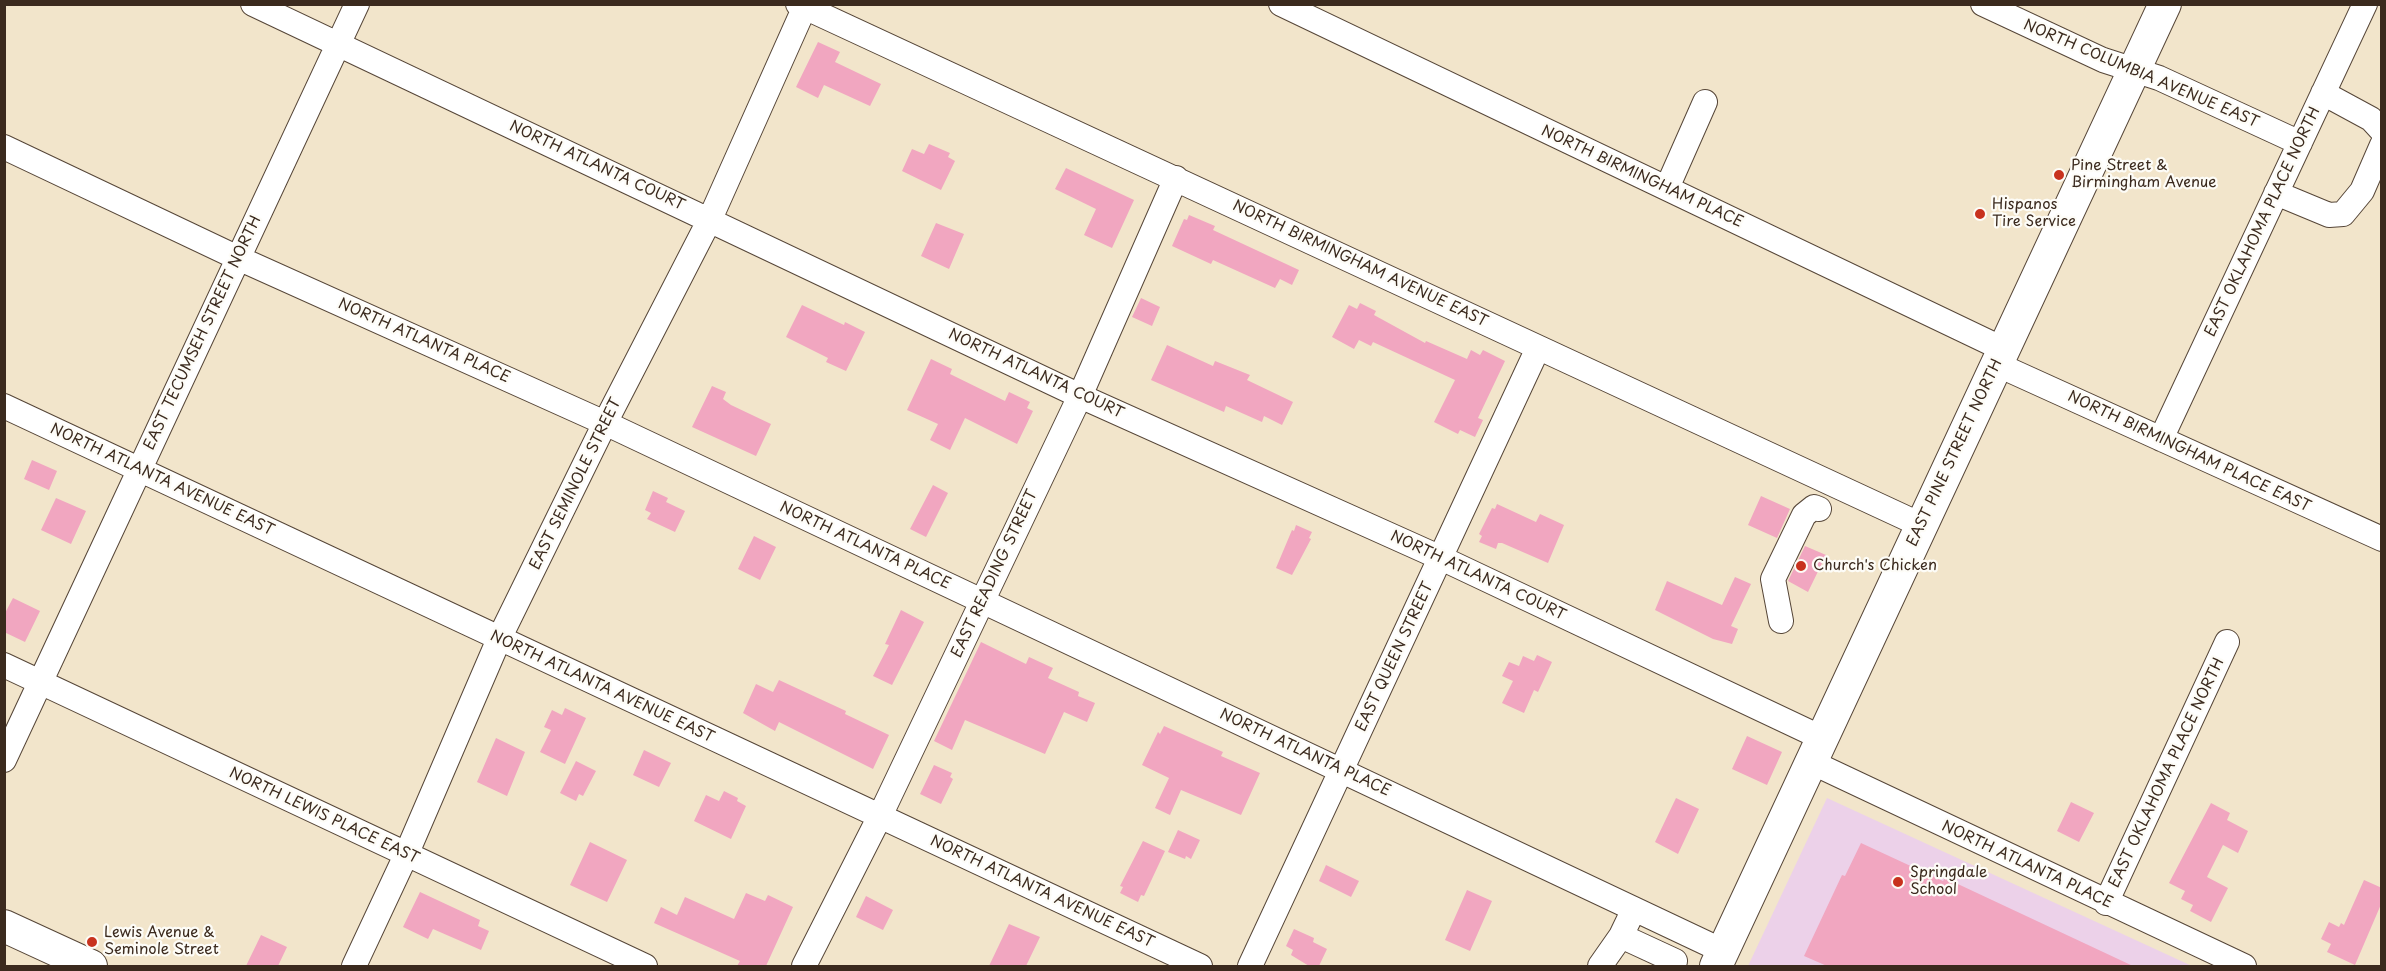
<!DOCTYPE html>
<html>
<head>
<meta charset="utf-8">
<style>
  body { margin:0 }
  #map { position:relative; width:2386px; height:971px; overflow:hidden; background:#f2e5cb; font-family:"Playpen Sans",sans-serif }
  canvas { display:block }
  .frame { position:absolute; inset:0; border:6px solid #3b2a1e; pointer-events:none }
</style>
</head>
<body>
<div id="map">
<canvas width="2386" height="971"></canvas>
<div class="frame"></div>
</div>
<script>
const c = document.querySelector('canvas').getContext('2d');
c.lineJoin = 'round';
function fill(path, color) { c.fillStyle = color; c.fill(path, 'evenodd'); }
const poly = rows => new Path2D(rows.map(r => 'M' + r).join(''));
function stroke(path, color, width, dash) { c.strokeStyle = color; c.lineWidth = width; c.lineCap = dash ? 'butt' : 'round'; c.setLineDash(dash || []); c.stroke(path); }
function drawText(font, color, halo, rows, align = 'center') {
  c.font = font + ' "Playpen Sans",sans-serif'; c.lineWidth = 4.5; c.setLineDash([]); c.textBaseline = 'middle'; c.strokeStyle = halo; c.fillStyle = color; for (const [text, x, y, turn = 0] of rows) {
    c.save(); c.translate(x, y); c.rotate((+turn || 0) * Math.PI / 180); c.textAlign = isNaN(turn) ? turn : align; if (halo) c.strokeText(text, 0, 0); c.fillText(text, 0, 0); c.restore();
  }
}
const built = poly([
  [1827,798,2192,966,1748,966]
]);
const building = poly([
  [818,42,840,52,835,62,881,84,870,106,824,85,818,98,796,87],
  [929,144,950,153,948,157,955,161,941,190,902,171,912,149,924,154],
  [1066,168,1134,200,1112,248,1084,235,1096,209,1055,189],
  [1189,215,1215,226,1213,230,1299,270,1292,285,1280,279,1275,288,1213,260,1211,264,1172,246,1184,219,1187,220],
  [936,223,964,234,949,269,921,256],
  [1141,298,1160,307,1152,326,1132,317],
  [1360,303,1376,311,1374,315,1425,343,1426,341,1467,359,1471,350,1480,355,1483,350,1505,361,1478,418,1483,420,1475,437,1460,430,1458,434,1434,422,1455,380,1373,342,1371,346,1359,340,1354,349,1332,337,1349,305,1357,309],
  [802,305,844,325,845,322,865,332,846,371,826,362,828,358,786,337],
  [1167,345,1213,366,1215,361,1250,375,1247,380,1293,402,1282,425,1264,416,1262,422,1226,406,1224,412,1151,380],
  [931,359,952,369,950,374,1005,401,1009,392,1030,402,1027,408,1033,411,1017,444,965,418,950,450,930,440,938,424,907,410],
  [712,386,726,392,723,399,731,405,771,424,756,456,692,427],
  [32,460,57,471,49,490,24,479],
  [933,485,948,493,926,537,910,529],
  [653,491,668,498,666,502,685,511,675,532,647,519,651,513,645,510],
  [1761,496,1790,509,1777,538,1748,525],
  [56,498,86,511,71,544,41,530],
  [1497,504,1536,522,1540,514,1564,525,1548,563,1502,543,1498,543,1496,549,1479,542,1482,536,1479,534,1492,508,1495,509],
  [1296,525,1312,532,1309,538,1311,539,1292,575,1276,568,1292,530,1294,531],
  [754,536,776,547,760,580,738,569],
  [1805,546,1826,555,1808,592,1788,581],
  [1735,577,1751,584,1731,626,1738,629,1732,644,1713,639,1655,610,1667,581,1722,605],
  [13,598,40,611,25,642,4,632,4,615],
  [901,610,924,622,892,685,873,676,889,645,885,644],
  [981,642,1026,664,1029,657,1053,668,1048,678,1079,692,1078,696,1095,703,1087,722,1064,712,1045,754,965,720,952,750,934,741],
  [1537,655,1552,662,1538,692,1534,690,1524,713,1502,703,1513,681,1502,676,1509,662,1519,666,1523,656,1534,661],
  [779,680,846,711,845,714,889,735,873,769,779,722,775,731,743,713,756,684,773,692],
  [565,708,586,718,565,764,540,752,551,730,544,727,552,710,562,715],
  [1164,726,1223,752,1221,756,1260,773,1241,815,1181,790,1170,815,1155,808,1169,778,1142,765,1158,732,1160,734],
  [1747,736,1782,752,1767,785,1732,769],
  [496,738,525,752,507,796,477,782],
  [644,750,671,763,659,787,633,775],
  [576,761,596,771,583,796,579,794,576,801,560,793],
  [934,765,952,773,950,777,953,779,941,804,920,794],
  [724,791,738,798,737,801,746,806,731,839,694,821,706,795,719,801],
  [1676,798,1699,809,1678,854,1655,842],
  [2071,802,2094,813,2079,842,2057,831],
  [2211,803,2230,813,2227,820,2248,831,2238,853,2223,845,2207,877,2228,888,2211,922,2190,911,2193,905,2181,899,2185,891,2169,883],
  [1178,830,1200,840,1191,859,1186,856,1185,859,1168,852],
  [1143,841,1165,851,1144,896,1141,895,1138,902,1120,893,1123,887,1120,886],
  [590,842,627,860,607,902,570,885],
  [1861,843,1943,881,1945,878,2133,966,1827,966,1804,956,1842,875,1845,876],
  [1326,865,1359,881,1351,897,1319,881],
  [2364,880,2382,888,2382,902,2355,965,2327,952,2331,944,2321,939,2329,922,2339,927,2341,923,2344,925],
  [1467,890,1492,901,1470,951,1445,940],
  [420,892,480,920,478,926,489,931,481,950,433,929,428,939,403,927],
  [746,893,765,901,768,895,793,907,766,966,737,966,740,961,654,923,661,907,677,915,685,897,734,919],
  [866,896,893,910,883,930,856,917],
  [1009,924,1040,937,1026,966,989,966],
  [1294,929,1314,938,1313,942,1327,949,1319,966,1309,966,1291,955,1293,950,1286,946],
  [261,935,287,947,278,966,246,966]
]);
const minor = poly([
  [253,4,1080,396,1441,558,1822,738],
  [798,4,1921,525],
  [1281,4,2003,349],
  [1983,4,2103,60,2159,78,2300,143],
  [2323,93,2371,119,2382,131],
  [4,147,238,258,605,423,1723,951],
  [1667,188,1705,102],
  [2276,193,2329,215,2343,214,2362,191,2382,145],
  [1996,364,2382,539],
  [4,406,1200,966],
  [2161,439,2365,4],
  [1781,621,1773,579,1804,515,1814,507,1819,509],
  [4,665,645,966],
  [4,760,357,4],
  [1811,762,2244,966],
  [2106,903,2227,642],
  [1621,936,1675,961,1672,966],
  [354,966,406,855,499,639,605,423,710,219,806,4],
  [804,966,880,816,1080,396,1176,178],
  [1250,966,1538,348],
  [1600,966,1621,936,1634,909]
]);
const major = poly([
  [4,926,91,966],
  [1716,966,2165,4]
]);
const markers = [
  [2059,175,6,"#c8321e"],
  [1980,214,6,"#c8321e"],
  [1801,566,6,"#c8321e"],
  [1898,882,6,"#c8321e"],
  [92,942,6,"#c8321e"]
];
const streetNames = [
  ["NORTH COLUMBIA AVENUE EAST",2141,74,23],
  ["NORTH ATLANTA COURT",597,166,25],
  ["NORTH BIRMINGHAM PLACE",1642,177,25],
  ["EAST OKLAHOMA PLACE NORTH",2263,222,-65],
  ["NORTH BIRMINGHAM AVENUE EAST",1360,264,25],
  ["EAST TECUMSEH STREET NORTH",203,333,-65],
  ["NORTH ATLANTA PLACE",424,341,24],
  ["NORTH ATLANTA COURT",1036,374,25],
  ["NORTH BIRMINGHAM PLACE EAST",2189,452,25],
  ["EAST PINE STREET NORTH",1955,453,-65],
  ["NORTH ATLANTA AVENUE EAST",162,480,25],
  ["EAST SEMINOLE STREET",576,484,-64],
  ["NORTH ATLANTA PLACE",865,546,25],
  ["EAST READING STREET",995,574,-65],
  ["NORTH ATLANTA COURT",1478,576,25],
  ["EAST QUEEN STREET",1395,657,-65],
  ["NORTH ATLANTA AVENUE EAST",602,687,25],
  ["NORTH ATLANTA PLACE",1305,753,25],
  ["EAST OKLAHOMA PLACE NORTH",2167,773,-65],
  ["NORTH LEWIS PLACE EAST",324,816,25],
  ["NORTH ATLANTA PLACE",2027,865,25],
  ["NORTH ATLANTA AVENUE EAST",1042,892,25]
];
const poiNames = [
  ["Pine Street &",2071,166],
  ["Birmingham Avenue",2071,183],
  ["Hispanos",1992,205],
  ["Tire Service",1992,222],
  ["Church's Chicken",1813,566],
  ["Springdale",1910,873],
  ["School",1910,890],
  ["Lewis Avenue &",104,933],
  ["Seminole Street",104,950]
];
fill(built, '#ecd1e9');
fill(building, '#f1a6c0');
stroke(minor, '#564638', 26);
stroke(major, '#564638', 34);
stroke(minor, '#fff', 24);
stroke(major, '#fff', 32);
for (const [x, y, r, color] of markers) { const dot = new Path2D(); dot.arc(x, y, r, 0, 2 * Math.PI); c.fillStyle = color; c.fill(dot); stroke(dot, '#fdfcf7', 2); }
drawText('15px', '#3b2a1e', '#fdfcf7', streetNames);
drawText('15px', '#3b2a1e', '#fdfcf7', poiNames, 'left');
</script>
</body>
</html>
